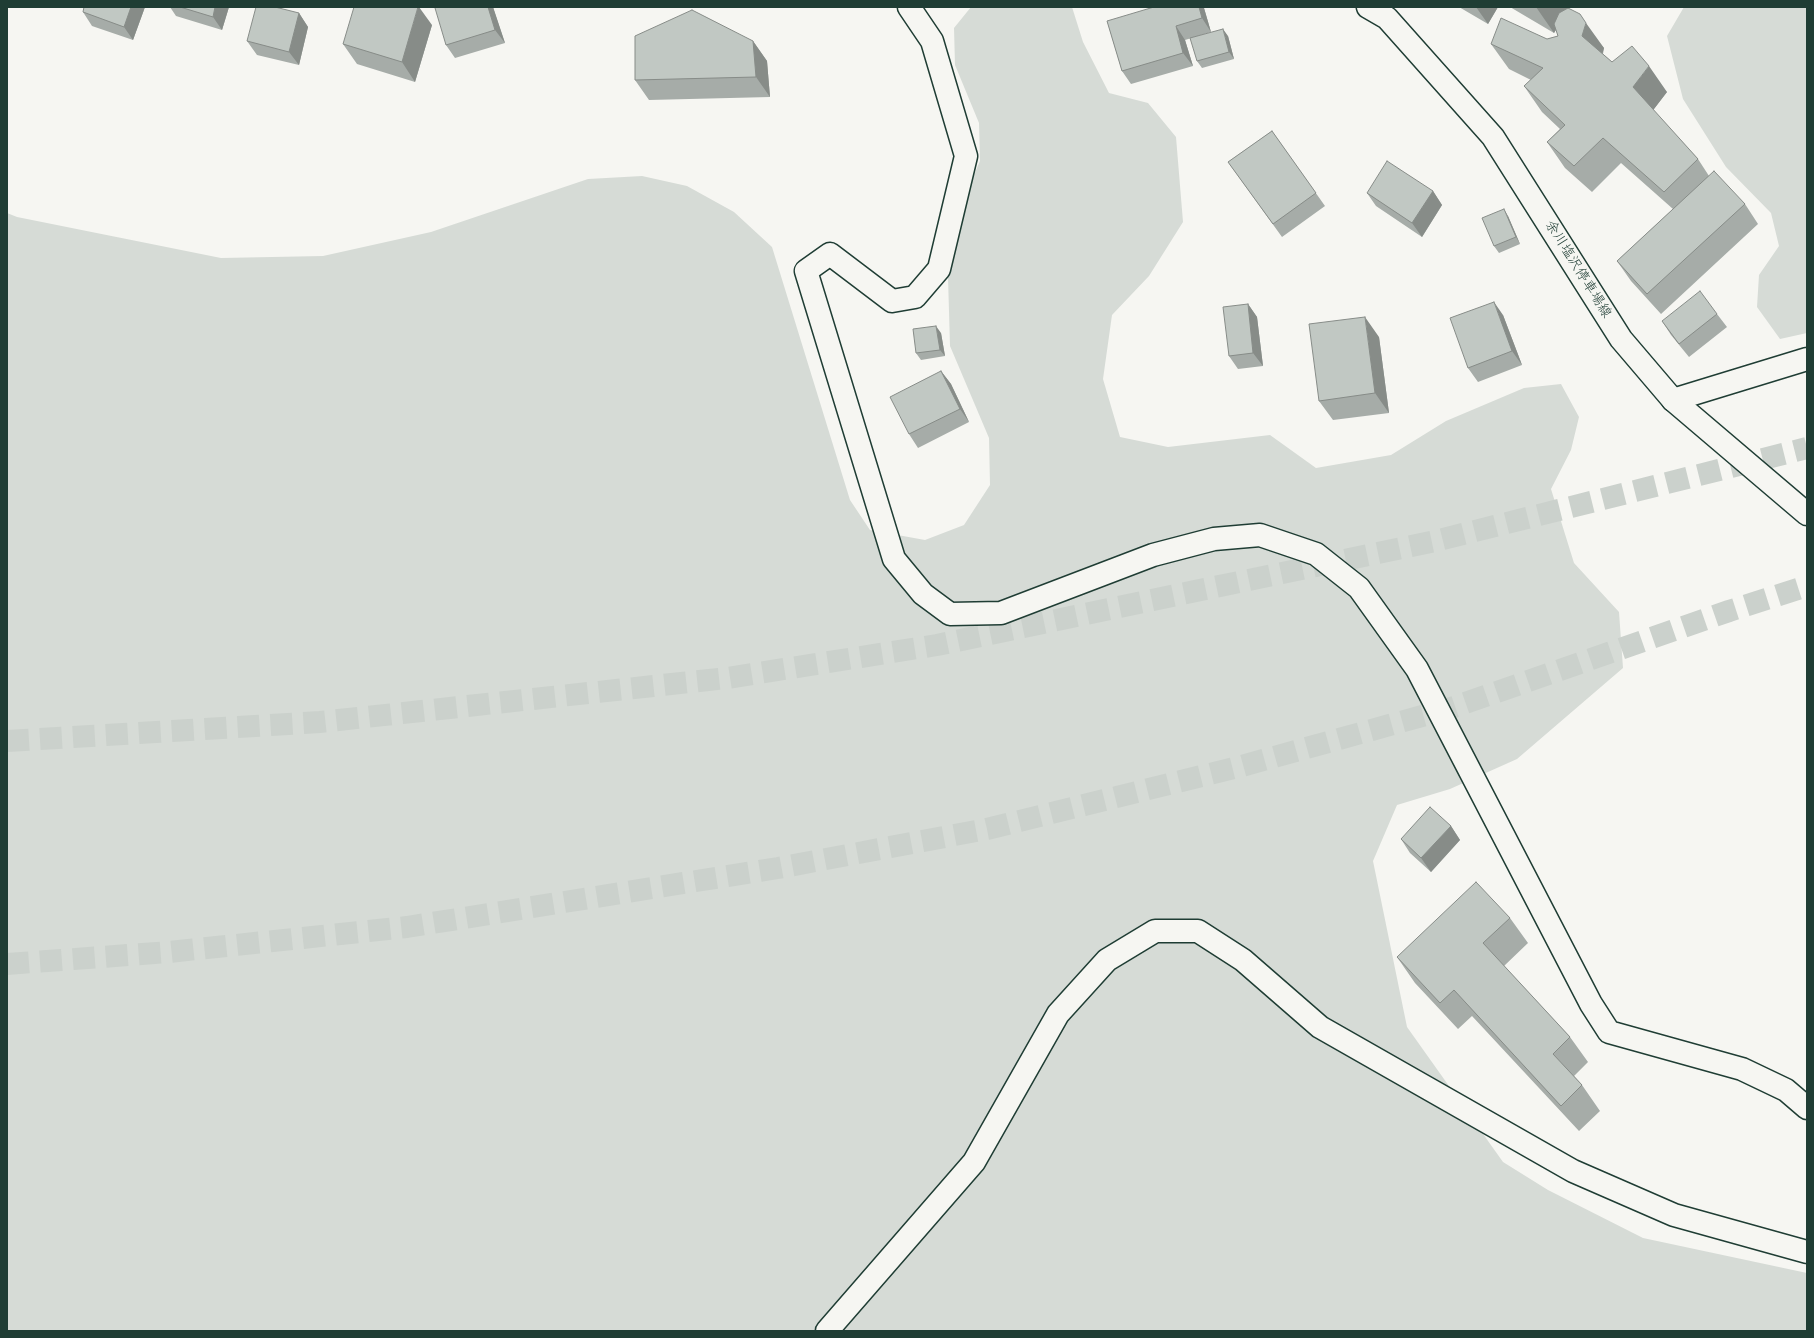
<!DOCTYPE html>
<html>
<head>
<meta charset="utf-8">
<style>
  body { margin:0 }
  #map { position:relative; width:1814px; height:1338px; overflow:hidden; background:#f6f6f2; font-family:"Indie Flower",sans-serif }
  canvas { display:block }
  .frame { position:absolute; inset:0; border:8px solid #1f3d34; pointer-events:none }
</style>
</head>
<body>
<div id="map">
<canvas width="1814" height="1338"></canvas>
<div class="frame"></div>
</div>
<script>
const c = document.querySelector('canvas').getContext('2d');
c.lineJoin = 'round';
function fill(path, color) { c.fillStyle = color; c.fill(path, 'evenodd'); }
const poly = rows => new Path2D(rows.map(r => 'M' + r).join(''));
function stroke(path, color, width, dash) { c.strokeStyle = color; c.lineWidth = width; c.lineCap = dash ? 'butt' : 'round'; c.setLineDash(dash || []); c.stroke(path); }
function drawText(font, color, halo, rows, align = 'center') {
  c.font = font + ' "Indie Flower","Klee One",sans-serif'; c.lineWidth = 3; c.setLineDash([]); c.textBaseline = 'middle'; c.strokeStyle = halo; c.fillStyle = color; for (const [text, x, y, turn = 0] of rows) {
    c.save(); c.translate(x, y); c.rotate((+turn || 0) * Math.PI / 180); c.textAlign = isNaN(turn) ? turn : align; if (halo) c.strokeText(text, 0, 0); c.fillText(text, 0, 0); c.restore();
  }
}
const green = poly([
  [971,7,1072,7,1083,42,1109,93,1148,103,1176,137,1183,222,1149,276,1112,315,1103,379,1120,437,1168,447,1270,435,1316,468,1391,455,1446,421,1524,388,1561,384,1579,417,1571,450,1551,489,1574,563,1619,612,1623,668,1517,759,1450,789,1397,805,1373,861,1407,1027,1503,1162,1548,1190,1643,1238,1807,1273,1807,1331,7,1331,7,213,17,217,221,258,323,256,431,232,588,179,642,176,687,186,734,212,772,247,850,500,870,530,925,540,964,525,990,485,989,438,950,346,948,277,964,198,980,161,979,123,955,65,954,28],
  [1684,7,1807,7,1807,333,1780,339,1757,307,1759,275,1779,246,1771,213,1726,167,1683,99,1667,36]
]);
const motorwayTunnel = poly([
  [7,741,320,722,727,678,937,645,1435,541,1807,448],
  [7,964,169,952,407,927,778,868,987,829,1238,767,1451,708,1729,611,1807,586]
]);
const minor = poly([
  [909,7,932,41,966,156,939,269,915,297,892,301,830,254,806,271,894,559,923,594,950,614,1001,613,1153,555,1214,539,1260,535,1316,554,1359,588,1417,669,1591,1004,1609,1032,1742,1069,1786,1090,1807,1108],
  [1673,400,1807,359],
  [827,1331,974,1162,1058,1014,1107,960,1155,931,1198,931,1243,960,1320,1027,1573,1171,1674,1215,1807,1252]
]);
const secondary = poly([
  [1368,7,1387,18,1493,137,1621,339,1673,400,1807,514]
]);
const wall = poly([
  [145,7,133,40,92,26,83,12],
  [170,7,229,7,222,30,176,16],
  [437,7,493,7,505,43,455,58,446,45],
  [1459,7,1498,7,1488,24],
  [1510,7,1569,7,1568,8,1604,48,1603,54,1612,62,1667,92,1653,110,1698,159,1709,176,1745,204,1758,224,1661,314,1631,281,1617,261,1673,209,1621,163,1592,192,1565,168,1547,142,1560,129,1542,112,1524,86,1531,80,1509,69,1491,44,1547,39,1558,36,1556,30,1554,33],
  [1204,8,1211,32,1185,40,1193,66,1131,84,1122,71,1107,21],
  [299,13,308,27,299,65,257,55,247,41],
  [432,25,415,82,357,64,343,44],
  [1228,36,1234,59,1202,68,1197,61],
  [753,41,767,61,770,97,649,100,635,80],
  [1272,131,1325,206,1282,237,1228,162],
  [1433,191,1442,205,1422,237,1376,206,1367,193],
  [1508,216,1520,244,1499,253,1494,246],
  [1248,304,1257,317,1263,366,1238,369,1229,356],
  [1717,314,1727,327,1689,357,1671,335,1662,321],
  [1503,315,1522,365,1478,382,1468,368],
  [941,333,945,356,921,360,916,353],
  [1379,337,1389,413,1333,420,1319,401],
  [941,371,951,384,969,422,918,448,909,434],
  [1451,826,1460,840,1431,872,1410,853,1401,839],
  [1510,918,1528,943,1504,966,1570,1037,1588,1062,1574,1076,1582,1085,1600,1111,1579,1131,1472,1016,1458,1029,1415,983,1397,957]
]);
const shadedWall = poly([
  [131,7,145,7,133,40,124,27],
  [215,7,229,7,222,30,213,17],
  [418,7,419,7,432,25,415,82,402,62],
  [488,7,493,7,505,43,495,30],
  [1199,7,1203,7,1204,8,1211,32,1202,18],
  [1476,7,1498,7,1488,24],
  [1536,7,1569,7,1554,33],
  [299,13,308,27,299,65,289,52],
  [1586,23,1604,48,1600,62,1582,36],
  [1176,26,1185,40,1193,66,1183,53],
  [1223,29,1228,36,1234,59,1229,52],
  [753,41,767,61,770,97,756,77],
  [1649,66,1667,92,1651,113,1633,87],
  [1433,191,1442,205,1422,237,1412,223],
  [1504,209,1508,216,1520,244,1516,237],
  [1494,302,1503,315,1522,365,1512,351],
  [1248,304,1257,317,1263,366,1253,353],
  [1365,317,1379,337,1389,413,1375,393],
  [936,326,941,333,945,356,940,350],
  [941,371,951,384,969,422,960,409],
  [1451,826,1460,840,1431,872,1421,858]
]);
const building = poly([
  [84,7,131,7,124,27,83,12,84,7],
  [180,7,215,7,213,17,180,7],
  [256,7,275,7,299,13,289,52,247,41,256,7],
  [354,7,418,7,402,62,343,44,354,7],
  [437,7,488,7,495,30,446,45,435,8,437,7],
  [1154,7,1199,7,1202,18,1176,26,1183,53,1122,71,1107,21,1154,7],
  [1568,8,1580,14,1586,23,1582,36,1612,62,1632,46,1649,66,1633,87,1698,159,1664,192,1603,138,1574,166,1547,142,1565,125,1524,86,1543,68,1491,44,1501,18,1547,39,1558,36,1554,24,1559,13,1568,8],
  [692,10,753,41,756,77,635,80,635,36,692,10],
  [1223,29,1229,52,1197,61,1190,38,1223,29],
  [1272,131,1316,193,1273,224,1228,162,1272,131],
  [1387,161,1433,191,1412,223,1367,193,1387,161],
  [1714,171,1745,204,1647,294,1617,261,1714,171],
  [1504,209,1516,237,1494,246,1482,218,1504,209],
  [1700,291,1717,314,1679,344,1662,321,1700,291],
  [1494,302,1512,351,1468,368,1450,318,1494,302],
  [1248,304,1253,353,1229,356,1223,307,1248,304],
  [1365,317,1375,393,1319,401,1309,324,1365,317],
  [936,326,940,350,916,353,913,329,936,326],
  [941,371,960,409,909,434,890,397,941,371],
  [1430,807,1451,826,1421,858,1401,839,1430,807],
  [1476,882,1510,918,1483,943,1570,1037,1553,1054,1582,1085,1561,1106,1454,990,1440,1003,1397,957,1476,882]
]);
const streetNames = [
  ["余川塩沢停車場線",1577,270,58]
];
fill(green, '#d6dbd6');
stroke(motorwayTunnel, '#cbd1cc', 22, [22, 11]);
stroke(minor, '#1f3d34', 25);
stroke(secondary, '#1f3d34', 25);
stroke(minor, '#f6f6f2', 22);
stroke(secondary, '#f6f6f2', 22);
fill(wall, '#a6aca8');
fill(shadedWall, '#878c88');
fill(building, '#c1c8c3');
stroke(building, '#878c88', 1);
drawText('14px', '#1f3d34', '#f6f6f2', streetNames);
</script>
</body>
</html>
